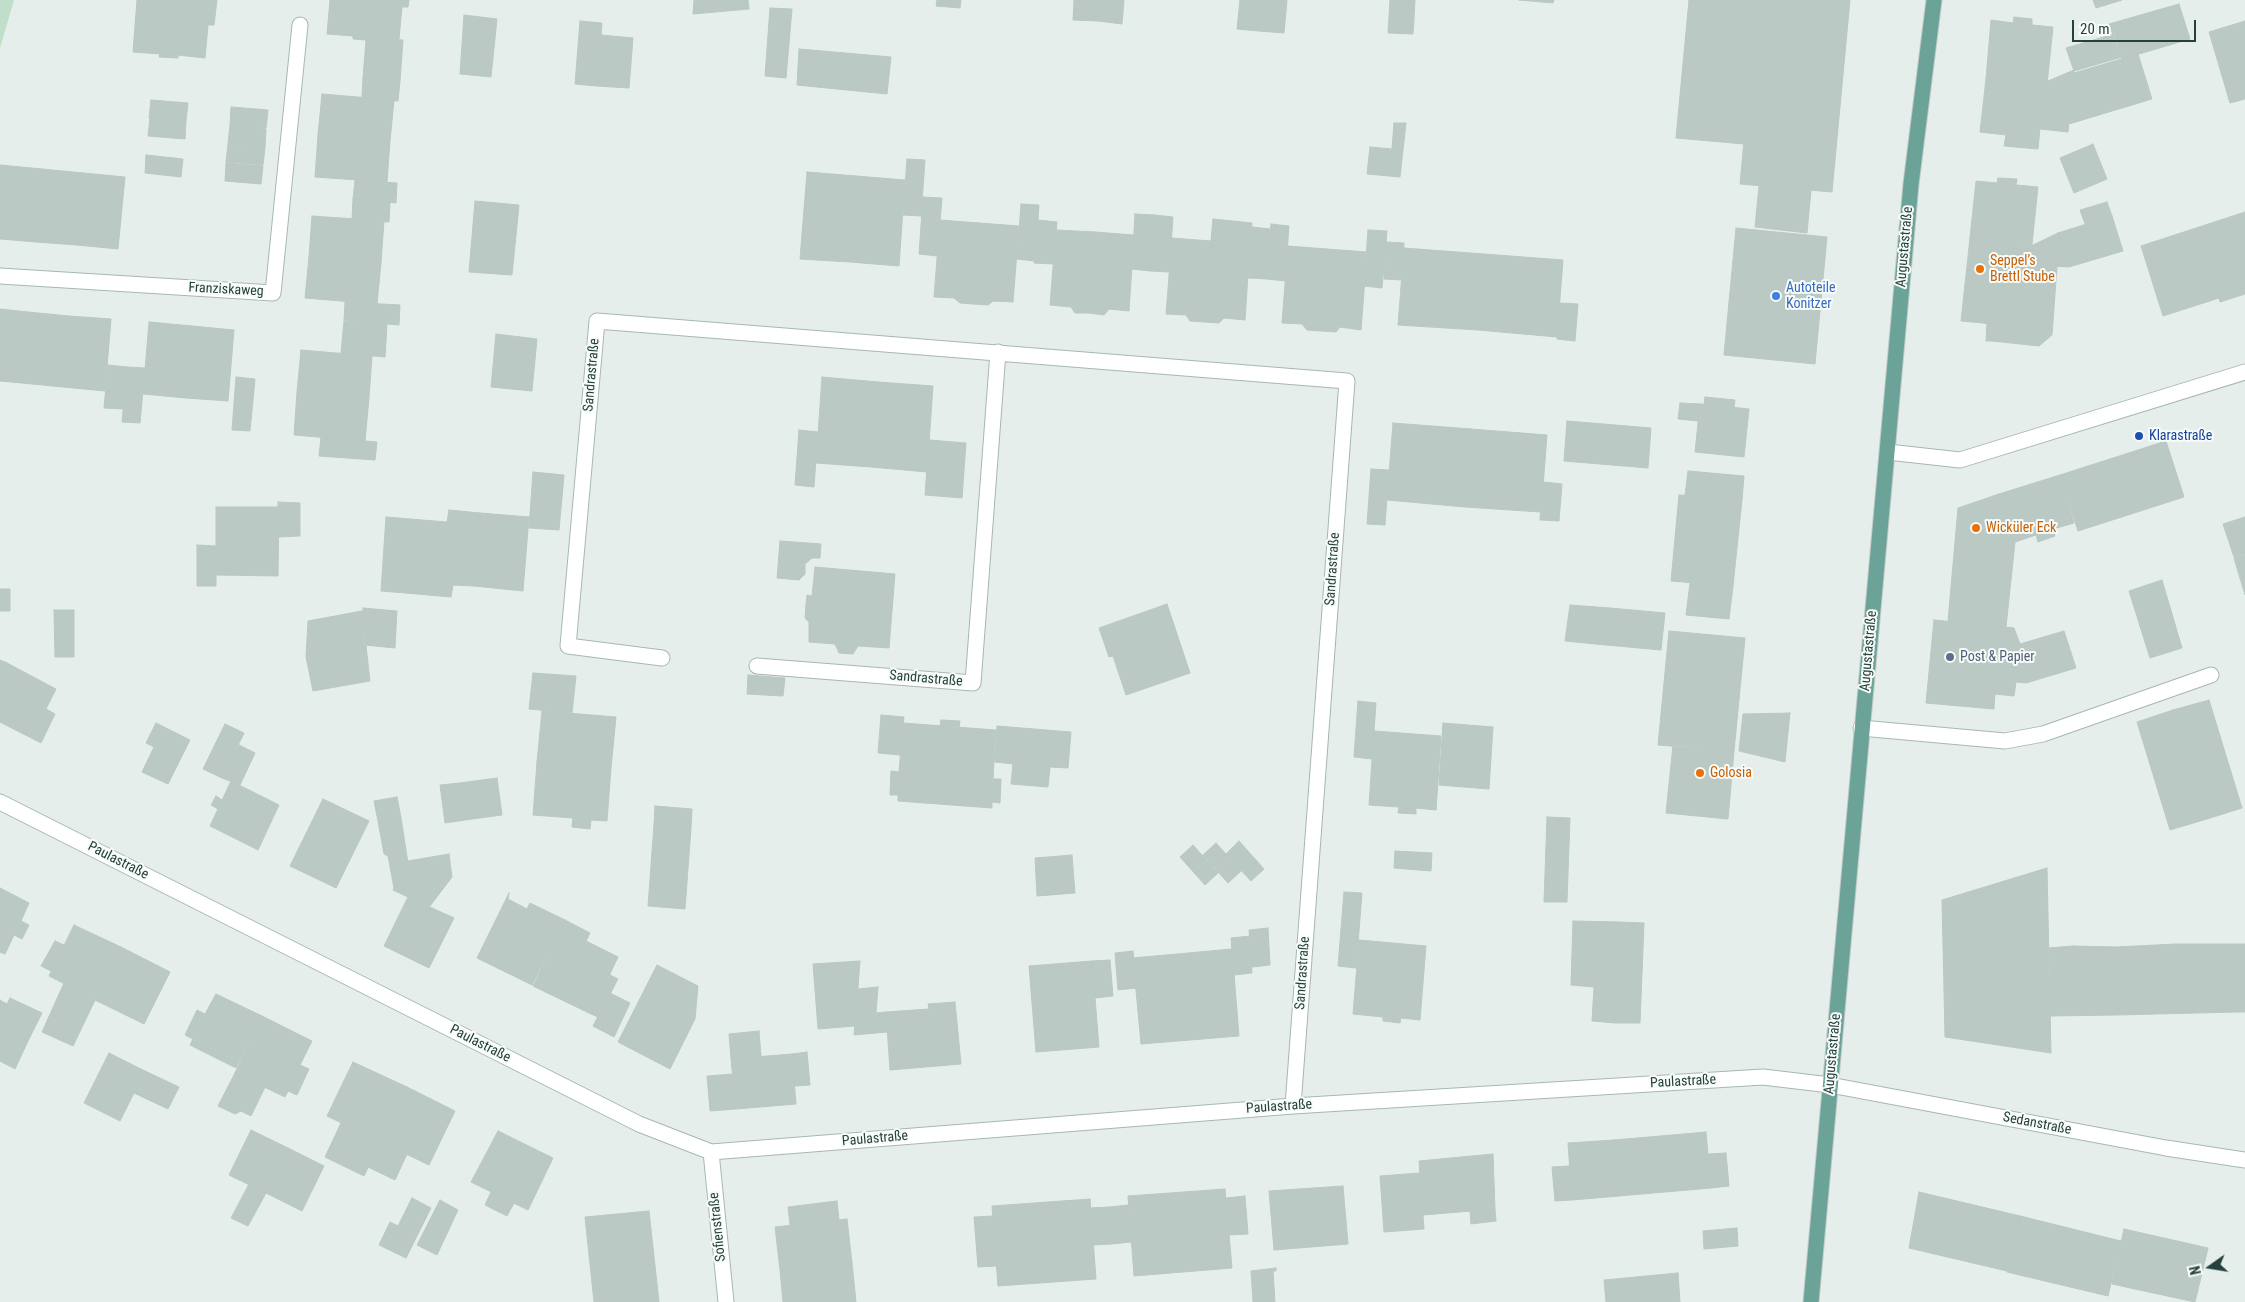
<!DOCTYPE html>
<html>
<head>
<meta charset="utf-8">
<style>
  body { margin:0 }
  #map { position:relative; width:2245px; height:1302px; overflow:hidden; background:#e6eeeb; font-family:"Roboto Condensed",sans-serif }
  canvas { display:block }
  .north { position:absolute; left:2185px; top:1242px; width:50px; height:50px; -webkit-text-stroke:4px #f7fbf9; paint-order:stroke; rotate:257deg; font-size:14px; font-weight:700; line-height:20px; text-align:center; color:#25413b }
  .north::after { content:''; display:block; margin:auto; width:18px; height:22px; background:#25413b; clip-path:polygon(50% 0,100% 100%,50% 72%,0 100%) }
  .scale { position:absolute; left:2072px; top:20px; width:124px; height:22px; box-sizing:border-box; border:2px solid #25413b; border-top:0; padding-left:6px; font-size:15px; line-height:18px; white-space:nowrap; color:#25413b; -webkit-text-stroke:4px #f7fbf9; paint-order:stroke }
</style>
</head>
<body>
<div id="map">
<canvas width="2245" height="1302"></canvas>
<div class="north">N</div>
<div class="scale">20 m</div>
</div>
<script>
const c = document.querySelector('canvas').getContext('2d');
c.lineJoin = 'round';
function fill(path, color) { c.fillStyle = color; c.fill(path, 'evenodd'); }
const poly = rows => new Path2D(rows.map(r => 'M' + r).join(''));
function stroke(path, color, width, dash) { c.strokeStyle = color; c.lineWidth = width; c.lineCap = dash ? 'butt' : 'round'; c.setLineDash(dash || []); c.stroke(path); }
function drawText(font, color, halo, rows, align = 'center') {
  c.font = font + ' "Roboto Condensed",sans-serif'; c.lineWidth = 4; c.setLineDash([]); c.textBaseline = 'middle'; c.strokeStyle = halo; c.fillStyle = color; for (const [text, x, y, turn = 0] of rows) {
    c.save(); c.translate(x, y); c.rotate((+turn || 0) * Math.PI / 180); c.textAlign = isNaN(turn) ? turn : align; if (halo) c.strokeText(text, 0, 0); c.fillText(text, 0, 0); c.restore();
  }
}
const green = poly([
  [0,0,14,0,0,48]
]);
const building = poly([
  [137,0,217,0,214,25,208,25,205,58,178,55,178,58,159,57,160,54,133,52,137,0],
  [330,0,409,0,408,7,402,7,399,39,372,37,372,41,366,40,353,39,353,36,327,34,330,0],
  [694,0,748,0,749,9,693,14,694,0],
  [937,0,961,0,960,8,936,6,937,0],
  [1074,0,1100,0,1098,21,1073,20,1074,0],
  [1100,0,1124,0,1122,24,1098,21,1100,0],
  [1240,0,1263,0,1259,31,1237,29,1240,0],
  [1263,0,1287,0,1284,33,1259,31,1263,0],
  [1390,0,1415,0,1414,19,1389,17,1390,0],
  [1519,0,1554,0,1553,3,1519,0],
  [1689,0,1757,0,1744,144,1676,138,1689,0],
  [1757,0,1850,0,1832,192,1740,184,1757,0],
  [2093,0,2122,0,2096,8,2093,0],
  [2179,4,2190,39,2122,59,2109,24,2179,4],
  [770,8,792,9,786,78,765,76,770,8],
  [464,15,497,19,491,77,460,74,464,15],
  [1389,17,1414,19,1413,34,1388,33,1389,17],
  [2014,17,2032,19,2032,25,2053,27,2047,85,1986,79,1991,20,2013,23,2014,17],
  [580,21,602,23,597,86,575,84,580,21],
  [2245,21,2245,99,2230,103,2209,32,2245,21],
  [2114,34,2122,57,2074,71,2066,48,2114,34],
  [601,35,633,38,629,88,597,86,601,35],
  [372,37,403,40,400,81,363,78,366,40,372,41,372,37],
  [799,49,891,57,887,94,797,85,799,49],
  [2138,54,2152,99,2069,124,2074,73,2138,54],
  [2074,70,2068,132,2040,129,2044,85,2047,85,2048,81,2074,70],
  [363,78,400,81,398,101,362,97,363,78],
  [1986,79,2044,85,2038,149,2004,146,2006,135,1980,132,1986,79],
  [322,94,394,100,390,141,318,135,322,94],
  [151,100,188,103,186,121,149,118,151,100],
  [231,107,268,110,266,128,230,126,231,107],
  [150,118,186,121,185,139,148,136,150,118],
  [1394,123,1406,123,1403,150,1392,149,1394,123],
  [230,126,266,129,265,147,228,143,230,126],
  [318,135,390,141,387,182,315,177,318,135],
  [228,144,265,147,263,165,226,162,228,144],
  [2093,144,2107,179,2074,193,2060,158,2093,144],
  [1370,147,1403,150,1402,159,1369,156,1370,147],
  [146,155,183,159,181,177,145,173,146,155],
  [1369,156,1402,159,1400,177,1367,174,1369,156],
  [907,159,925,160,921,216,903,215,907,159],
  [226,163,263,166,261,184,225,181,226,163],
  [0,165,42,169,36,242,0,239,0,165],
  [42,169,83,173,77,245,36,242,42,169],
  [807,172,856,176,850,262,800,259,807,172],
  [83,173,125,177,118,249,77,245,83,173],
  [856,176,905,180,899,266,850,262,856,176],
  [1998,178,2017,179,2016,185,2038,187,2032,244,1970,238,1976,181,1997,183,1998,178],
  [355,180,397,183,396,203,353,199,355,180],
  [1759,186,1811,190,1807,233,1755,227,1759,186],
  [923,197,942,198,937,256,919,254,923,197],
  [353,199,390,203,389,222,352,219,353,199],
  [475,201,519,205,512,275,469,272,475,201],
  [2107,202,2112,216,2085,224,2080,210,2107,202],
  [1021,204,1039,205,1035,261,1017,259,1021,204],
  [2245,212,2245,294,2220,302,2219,298,2163,316,2141,246,2245,212],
  [1135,214,1155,215,1150,271,1132,269,1135,214],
  [1155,215,1173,217,1169,272,1150,271,1155,215],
  [312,216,384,221,381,263,309,257,312,216],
  [2112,216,2123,251,2069,267,2058,233,2112,216],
  [1213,219,1252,223,1250,244,1211,241,1213,219],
  [940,220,979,223,973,304,960,303,954,298,934,297,940,220],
  [1038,220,1057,222,1053,264,1034,263,1038,220],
  [979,223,1019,226,1013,302,993,301,988,305,973,304,979,223],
  [1271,224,1289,226,1285,281,1267,279,1271,224],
  [1252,227,1270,229,1267,279,1248,278,1252,227],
  [1736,228,1827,237,1815,364,1724,355,1736,228],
  [1056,230,1095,232,1089,313,1075,313,1071,307,1050,305,1056,230],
  [1368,230,1387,231,1382,288,1364,286,1368,230],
  [1095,232,1134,235,1129,311,1109,309,1104,315,1089,313,1095,232],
  [2058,233,2069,267,2031,265,2033,245,2058,233],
  [1172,238,1211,241,1205,322,1190,321,1186,315,1166,314,1172,238],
  [1970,238,2033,245,2025,327,1961,321,1970,238],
  [1211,241,1250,244,1245,320,1224,318,1219,323,1205,322,1211,241],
  [1386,242,1404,243,1402,280,1384,279,1386,242],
  [1288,246,1327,249,1321,331,1307,330,1302,324,1282,323,1288,246],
  [1404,248,1484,254,1478,330,1398,325,1404,248],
  [1327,249,1367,252,1361,330,1340,327,1336,332,1321,331,1327,249],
  [1484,254,1563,260,1557,337,1478,330,1484,254],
  [309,257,381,263,377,304,305,298,309,257],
  [2031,265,2057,267,2052,335,2039,346,1992,341,1994,324,2025,327,2031,265],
  [345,302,400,305,399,325,344,320,345,302],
  [1560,303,1578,304,1575,341,1557,339,1560,303],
  [0,309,28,312,22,383,0,381,0,309],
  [28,312,69,316,63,387,22,383,28,312],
  [69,316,111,319,105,391,63,387,69,316],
  [344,321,387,324,385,357,341,353,344,321],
  [149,322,192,326,186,398,143,394,149,322],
  [1987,323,1994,324,1992,341,1986,341,1987,323],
  [192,326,234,330,228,401,186,398,192,326],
  [496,334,537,339,532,391,491,387,496,334],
  [301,350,372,356,369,398,297,392,301,350],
  [108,365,127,367,123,409,104,408,108,365],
  [127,367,145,368,140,423,122,422,127,367],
  [236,377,255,379,250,431,232,430,236,377],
  [822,377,878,382,871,467,816,463,822,377],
  [878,382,933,386,927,472,871,467,878,382],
  [297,392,369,398,365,441,294,435,297,392],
  [1705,397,1735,400,1734,408,1704,405,1705,397],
  [1680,403,1700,404,1698,421,1678,419,1680,403],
  [1700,404,1749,409,1744,457,1695,452,1700,404],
  [1567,421,1651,428,1648,468,1564,461,1567,421],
  [1393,423,1471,429,1465,507,1387,500,1393,423],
  [1471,429,1547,435,1541,512,1465,507,1471,429],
  [799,430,818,432,814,487,795,485,799,430],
  [321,437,377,442,375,460,319,456,321,437],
  [929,440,966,443,962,498,925,495,929,440],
  [2166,441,2184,497,2078,531,2060,475,2166,441],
  [1371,469,1389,470,1385,525,1367,524,1371,469],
  [1688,471,1744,476,1742,500,1685,495,1688,471],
  [533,472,564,475,559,530,529,528,533,472],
  [2060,475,2074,523,2053,529,2055,536,2038,542,2036,535,2015,542,1999,494,2060,475],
  [1543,482,1562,484,1559,521,1540,520,1543,482],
  [1999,494,2015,542,2006,627,1948,621,1958,508,1999,494],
  [1679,495,1742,500,1733,586,1671,581,1679,495],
  [278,502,300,503,300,536,279,537,278,502],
  [216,507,279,507,278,576,216,575,216,507],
  [449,510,480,513,474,586,453,585,451,597,417,594,422,520,447,522,449,510],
  [480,513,529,517,523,591,474,586,480,513],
  [386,517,422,520,417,594,381,591,386,517],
  [2245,517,2245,554,2234,557,2223,524,2245,517],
  [780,541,821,544,820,558,812,558,805,564,805,574,799,580,777,578,780,541],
  [197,545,216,546,216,586,197,586,197,545],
  [2245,555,2245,595,2234,558,2245,555],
  [815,567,895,574,892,611,806,605,807,595,812,596,815,567],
  [2162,580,2182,648,2150,658,2129,591,2162,580],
  [1690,583,1733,586,1729,619,1686,615,1690,583],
  [0,589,10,589,10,611,0,611,0,589],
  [1167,604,1190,673,1126,695,1113,656,1109,657,1099,628,1167,604],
  [806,605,892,611,889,648,858,646,853,654,839,653,835,644,809,642,809,622,805,618,806,605],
  [1570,605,1610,608,1606,645,1565,641,1570,605],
  [363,608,397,611,396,629,363,627,363,608],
  [1610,608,1665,613,1661,650,1606,645,1610,608],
  [54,610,74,610,74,657,55,657,54,610],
  [362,611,370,681,313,691,306,657,308,621,362,611],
  [1934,620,2014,628,2020,644,2064,631,2076,668,2026,683,2016,682,2014,696,1995,694,1994,709,1926,703,1934,620],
  [363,627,396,629,395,648,365,645,363,627],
  [1669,631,1745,638,1734,751,1658,745,1669,631],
  [0,660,7,663,0,677,0,660],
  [7,663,56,689,46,709,55,714,41,743,0,722,0,677,7,663],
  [533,673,576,676,572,713,529,709,533,673],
  [748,675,785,678,783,696,747,694,748,675],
  [2209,700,2242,808,2207,819,2173,710,2209,700],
  [1358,701,1376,703,1372,759,1354,757,1358,701],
  [2173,710,2207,819,2170,830,2137,722,2173,710],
  [542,711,616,717,611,768,537,762,542,711],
  [1790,713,1785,762,1739,751,1743,714,1790,713],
  [881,715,904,717,900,755,878,753,881,715],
  [941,720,960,721,959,728,940,726,941,720],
  [156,723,190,740,168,784,142,772,154,747,146,743,156,723],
  [903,723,996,730,993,779,1001,779,1000,803,992,802,992,808,898,801,898,795,890,795,891,771,899,772,903,723],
  [1443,723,1493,727,1489,789,1439,785,1443,723],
  [225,724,244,733,222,778,203,769,225,724],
  [997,726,1071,732,1068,768,1050,767,1048,787,1011,784,1013,764,995,762,997,726],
  [1374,731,1441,736,1436,810,1416,808,1416,814,1398,813,1399,807,1369,805,1374,731],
  [239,745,255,753,240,785,222,778,239,745],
  [1673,745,1734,751,1728,819,1666,813,1673,745],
  [537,762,611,768,607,821,591,820,590,829,572,827,573,818,533,815,537,762],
  [497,778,502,815,465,820,460,783,497,778],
  [231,781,279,805,258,850,210,826,231,781],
  [460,783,465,820,445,823,440,785,460,783],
  [216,796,222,800,218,809,211,805,216,796],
  [397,797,401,818,378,821,374,801,397,797],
  [323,799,369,821,336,888,290,866,323,799],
  [655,806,692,809,691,828,654,825,655,806],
  [1547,817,1570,818,1567,902,1544,902,1547,817],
  [401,818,412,889,408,897,393,890,394,888,388,856,384,854,378,821,401,818],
  [654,825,691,828,685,909,648,906,654,825],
  [1239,841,1264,869,1251,881,1226,854,1239,841],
  [1216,843,1241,871,1228,883,1203,855,1216,843],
  [1193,845,1218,873,1205,885,1180,857,1193,845],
  [1395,851,1432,853,1431,871,1394,868,1395,851],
  [449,854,452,877,430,906,408,897,412,889,408,861,449,854],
  [1072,855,1075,893,1037,896,1035,858,1072,855],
  [2047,868,2051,1053,1945,1037,1942,900,2047,868],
  [0,888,29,903,21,921,29,925,22,939,14,935,5,954,0,952,0,888],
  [1344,892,1362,893,1359,931,1341,929,1344,892],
  [509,893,508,899,527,909,530,903,565,920,532,985,477,958,509,893],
  [408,897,454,918,429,968,384,946,408,897],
  [565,920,590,933,586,941,618,957,591,1014,533,986,565,920],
  [1573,921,1619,922,1615,1023,1592,1021,1594,987,1571,985,1573,921],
  [1619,922,1644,923,1640,1023,1615,1023,1619,922],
  [74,925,121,947,95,999,49,976,74,925],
  [1268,928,1270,965,1252,967,1249,930,1268,928],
  [1341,929,1359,931,1356,968,1338,966,1341,929],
  [1250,936,1252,973,1234,975,1231,938,1250,936],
  [1359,940,1426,946,1420,1020,1401,1018,1400,1023,1383,1021,1383,1017,1353,1014,1359,940],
  [55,941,64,945,51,971,41,966,55,941],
  [2176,944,2236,944,2237,1012,2117,1015,2116,947,2176,944],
  [2236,944,2245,944,2245,1012,2237,1012,2236,944],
  [2073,946,2116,947,2117,1015,2050,1016,2048,948,2073,946],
  [121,947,170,972,144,1024,95,1000,121,947],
  [1232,949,1239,1036,1141,1044,1133,958,1232,949],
  [1133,951,1136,988,1118,990,1115,953,1133,951],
  [1110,960,1113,996,1095,998,1092,961,1110,960],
  [860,961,855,1026,818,1029,813,964,860,961],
  [1092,961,1099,1047,1036,1052,1029,966,1092,961],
  [657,965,698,986,695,1019,670,1069,618,1042,657,965],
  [610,975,618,979,598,1017,591,1014,610,975],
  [64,983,95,1000,73,1046,42,1032,64,983],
  [878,987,876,1013,886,1012,887,1032,854,1035,858,989,878,987],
  [610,993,630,1003,614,1037,593,1026,610,993],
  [216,994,262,1016,236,1068,190,1045,193,1039,185,1035,197,1010,205,1014,216,994],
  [10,998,42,1013,28,1041,0,1028,0,1019,10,998],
  [0,1000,7,1004,0,1019,0,1000],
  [955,1002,961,1064,890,1070,886,1012,929,1009,928,1004,955,1002],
  [262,1016,312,1041,300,1065,309,1069,297,1095,288,1091,285,1097,235,1073,262,1016],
  [0,1028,28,1041,15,1069,0,1061,0,1028],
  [759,1031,761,1056,731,1059,729,1034,759,1031],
  [807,1052,810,1085,795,1086,792,1054,807,1052],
  [109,1053,145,1071,120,1121,84,1103,109,1053],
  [792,1054,796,1104,736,1109,731,1059,792,1054],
  [353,1062,407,1087,377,1149,353,1138,356,1130,327,1116,353,1062],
  [145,1071,179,1087,168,1109,134,1093,145,1071],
  [235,1073,265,1087,251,1116,241,1111,235,1114,218,1106,235,1073],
  [733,1074,736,1109,710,1111,707,1076,733,1074],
  [407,1087,455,1111,429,1165,381,1142,407,1087],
  [341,1123,356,1130,353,1138,377,1149,364,1176,325,1157,341,1123],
  [251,1130,288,1148,266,1193,229,1175,251,1130],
  [498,1131,553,1158,528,1210,471,1182,498,1131],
  [1706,1132,1711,1188,1665,1192,1661,1136,1706,1132],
  [1661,1136,1665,1192,1619,1196,1614,1140,1661,1136],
  [1614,1140,1619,1196,1572,1200,1568,1143,1614,1140],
  [381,1142,407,1154,395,1180,368,1167,381,1142],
  [288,1148,324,1166,302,1211,266,1193,288,1148],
  [1726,1153,1729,1186,1711,1188,1708,1154,1726,1153],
  [1493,1154,1495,1209,1423,1215,1419,1161,1493,1154],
  [1569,1166,1572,1200,1555,1201,1552,1167,1569,1166],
  [1420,1173,1424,1229,1384,1232,1380,1176,1420,1173],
  [249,1184,266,1193,248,1226,231,1218,249,1184],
  [1343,1186,1348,1244,1274,1250,1269,1191,1343,1186],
  [1225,1189,1232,1268,1134,1276,1128,1196,1225,1189],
  [491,1192,514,1203,507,1216,485,1205,491,1192],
  [1919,1192,2020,1216,2007,1271,1909,1248,1919,1192],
  [1245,1196,1248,1234,1229,1235,1226,1198,1245,1196],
  [412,1198,431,1208,406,1258,379,1245,390,1222,398,1226,412,1198],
  [1090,1199,1096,1279,998,1286,992,1206,1090,1199],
  [440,1200,458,1210,437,1255,417,1245,440,1200],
  [837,1201,839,1220,790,1225,788,1207,837,1201],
  [1128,1205,1131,1242,1112,1244,1110,1207,1128,1205],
  [1110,1207,1112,1244,1093,1245,1090,1208,1110,1207],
  [1495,1209,1496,1221,1471,1224,1470,1211,1495,1209],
  [649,1211,659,1302,594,1302,585,1217,649,1211],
  [993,1216,996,1266,978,1267,974,1217,993,1216],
  [2020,1216,2121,1241,2108,1296,2007,1272,2020,1216],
  [847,1219,852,1263,780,1270,775,1227,847,1219],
  [1737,1228,1738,1246,1704,1249,1703,1231,1737,1228],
  [2124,1229,2208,1248,2195,1302,2112,1284,2124,1229],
  [852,1263,856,1302,783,1302,780,1270,852,1263],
  [1276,1268,1276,1271,1273,1271,1275,1302,1253,1302,1251,1271,1276,1268],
  [1678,1273,1680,1302,1606,1302,1604,1280,1678,1273]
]);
const minor = poly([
  [0,276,273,293,300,25],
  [1888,452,1960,460,2245,372],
  [662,658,568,646,597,321,1347,381,1293,1106],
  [757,666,973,683,998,352],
  [1861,728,2005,741,2043,734,2211,675],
  [0,802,639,1124,711,1152,1293,1106,1763,1077,1830,1085,2166,1148,2245,1160],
  [711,1152,726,1302]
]);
const major = poly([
  [1811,1302,1911,184,1934,0]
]);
const markers = [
  [1980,269,5,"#e8710a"],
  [1776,296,5,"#3f7fe0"],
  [2139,436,5,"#1a4fb4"],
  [1976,528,5,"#e8710a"],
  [1950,657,5,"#5c6f8a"],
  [1700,773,5,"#e8710a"]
];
const streetNames = [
  ["Augustastraße",1905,247,-85],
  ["Franziskaweg",226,290,3],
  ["Sandrastraße",592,375,-85],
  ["Sandrastraße",1333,569,-86],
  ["Augustastraße",1869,651,-85],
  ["Sandrastraße",926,679,5],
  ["Paulastraße",118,861,27],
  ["Sandrastraße",1303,973,-86],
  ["Paulastraße",480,1044,27],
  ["Augustastraße",1833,1054,-85],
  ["Paulastraße",1683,1082,-3],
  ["Paulastraße",1279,1107,-4],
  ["Sedanstraße",2037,1124,11],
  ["Paulastraße",875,1139,-5],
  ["Sofienstraße",718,1227,-96]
];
const foodNames = [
  ["Seppel’s",1990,261],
  ["Brettl Stube",1990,277],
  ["Wicküler Eck",1986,528],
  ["Golosia",1710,773]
];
const shopNames = [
  ["Autoteile",1786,288],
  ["Konitzer",1786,304]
];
const transitNames = [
  ["Klarastraße",2149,436]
];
const serviceNames = [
  ["Post & Papier",1960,657]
];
fill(green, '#bfdfca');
fill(building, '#bbc9c4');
stroke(building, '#b8c8c3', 1);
stroke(minor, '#a8b7b3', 17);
stroke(major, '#c2cac8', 17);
stroke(minor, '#fff', 15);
stroke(major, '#6ba399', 15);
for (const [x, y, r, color] of markers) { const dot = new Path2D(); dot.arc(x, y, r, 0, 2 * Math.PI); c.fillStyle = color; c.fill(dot); stroke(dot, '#f7fbf9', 2); }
drawText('14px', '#25413b', '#f7fbf9', streetNames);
drawText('14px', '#c56008', '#f7fbf9', foodNames, 'left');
drawText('14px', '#366cbe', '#f7fbf9', shopNames, 'left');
drawText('14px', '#164399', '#f7fbf9', transitNames, 'left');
drawText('14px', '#4e5e75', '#f7fbf9', serviceNames, 'left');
</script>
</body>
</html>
